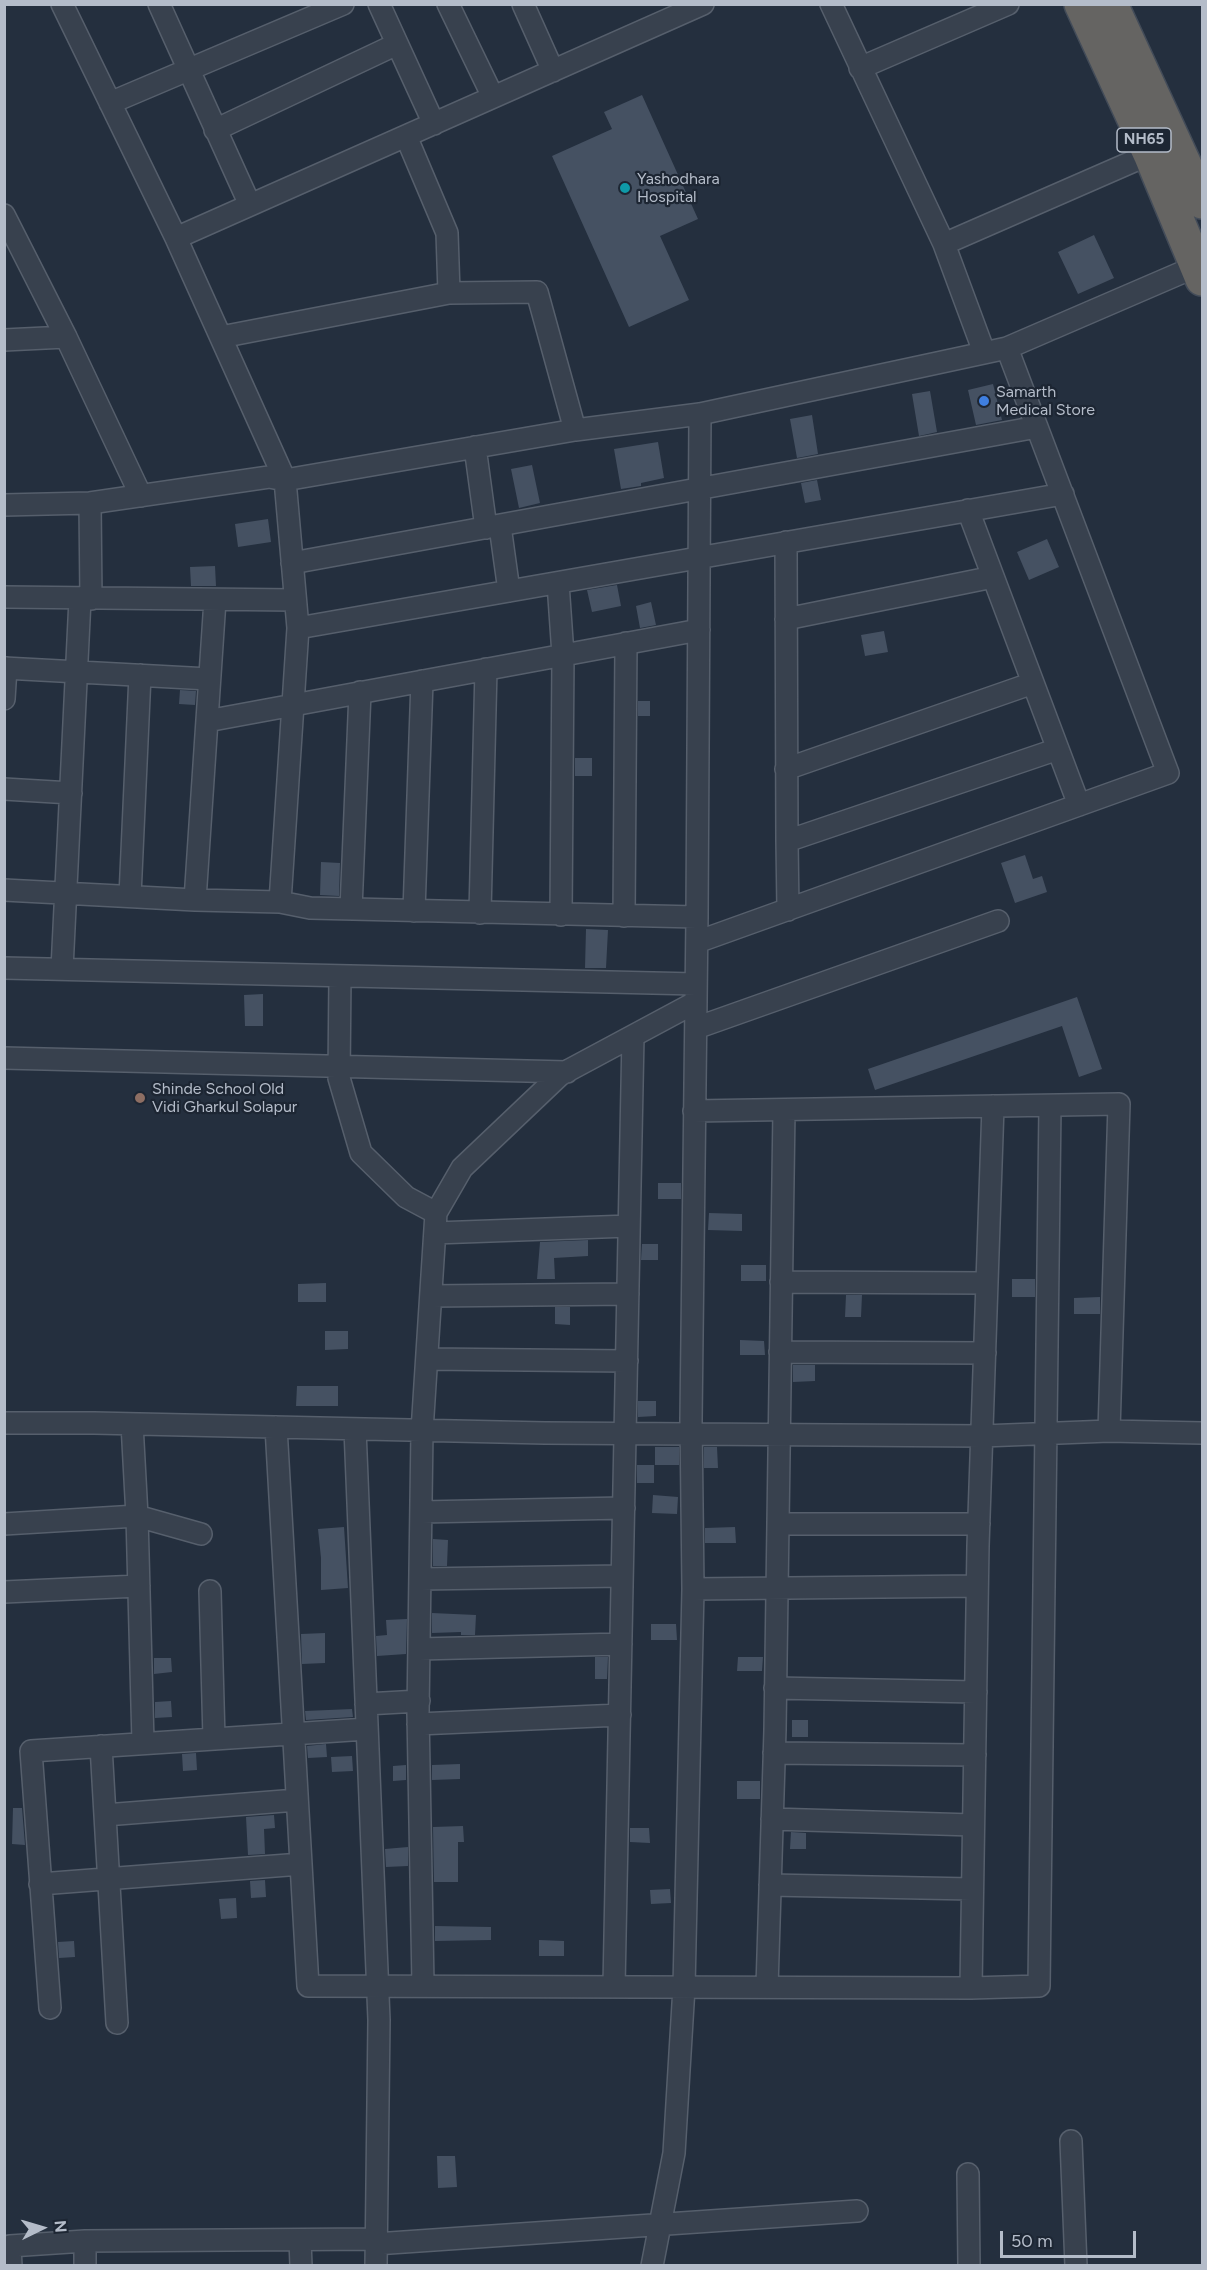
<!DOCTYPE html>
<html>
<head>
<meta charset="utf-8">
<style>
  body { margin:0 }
  #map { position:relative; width:1207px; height:2270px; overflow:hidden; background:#242f3e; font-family:Figtree,sans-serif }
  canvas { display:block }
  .frame { position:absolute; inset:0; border:6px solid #b4bcc9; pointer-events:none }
  .north { position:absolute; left:12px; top:2198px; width:60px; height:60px; -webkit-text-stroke:4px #1d2633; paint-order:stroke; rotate:85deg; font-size:16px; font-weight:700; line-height:24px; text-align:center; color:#b4bcc9 }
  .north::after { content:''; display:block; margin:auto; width:21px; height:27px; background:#b4bcc9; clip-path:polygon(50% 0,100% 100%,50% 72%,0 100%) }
  .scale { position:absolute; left:1000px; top:2231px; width:136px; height:27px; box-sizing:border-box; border:3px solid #b4bcc9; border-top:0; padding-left:8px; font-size:18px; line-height:21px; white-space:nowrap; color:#b4bcc9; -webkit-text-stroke:4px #1d2633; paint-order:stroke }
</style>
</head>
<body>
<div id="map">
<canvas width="1207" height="2270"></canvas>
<div class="frame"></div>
<div class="north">N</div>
<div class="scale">50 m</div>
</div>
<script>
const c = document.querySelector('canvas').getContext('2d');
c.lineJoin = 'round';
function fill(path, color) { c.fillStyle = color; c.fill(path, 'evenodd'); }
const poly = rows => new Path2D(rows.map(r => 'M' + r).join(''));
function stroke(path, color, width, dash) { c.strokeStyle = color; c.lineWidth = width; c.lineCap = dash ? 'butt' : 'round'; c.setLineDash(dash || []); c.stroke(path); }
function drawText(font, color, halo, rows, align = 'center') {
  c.font = font + ' Figtree,sans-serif'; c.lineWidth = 4.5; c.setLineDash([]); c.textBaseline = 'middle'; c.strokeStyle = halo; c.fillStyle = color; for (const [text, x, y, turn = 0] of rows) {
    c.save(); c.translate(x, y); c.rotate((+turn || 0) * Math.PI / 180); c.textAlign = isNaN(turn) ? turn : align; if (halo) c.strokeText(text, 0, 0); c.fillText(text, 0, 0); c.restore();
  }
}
const building = poly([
  [642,95,698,219,660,236,689,300,629,327,552,156,612,129,604,112],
  [1094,235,1114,278,1078,294,1058,252],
  [993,384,1002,420,976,425,968,390],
  [930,391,937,432,919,436,912,394],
  [812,415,818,454,797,458,790,419],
  [658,442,664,478,641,483,641,486,621,489,614,449],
  [532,465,540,503,519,508,511,469],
  [817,480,821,500,805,503,801,483],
  [268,519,271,542,238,547,235,524],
  [1047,539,1059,567,1029,580,1017,552],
  [215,566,216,586,191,586,190,567],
  [617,585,621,606,592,612,587,590],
  [651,602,656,625,640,628,636,606],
  [884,631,888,652,865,656,861,635],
  [180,690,196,691,195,705,179,704],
  [638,701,650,701,650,716,638,716],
  [575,758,592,758,592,776,575,776],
  [1025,855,1033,879,1042,876,1047,892,1015,903,1001,863],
  [321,862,340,863,339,896,320,895],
  [586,929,608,930,606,968,585,968],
  [263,994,263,1026,245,1026,244,995],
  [1077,997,1102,1069,1079,1077,1062,1026,875,1090,868,1069],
  [658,1183,681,1183,681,1199,658,1199],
  [709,1213,742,1214,742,1231,708,1230],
  [588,1240,588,1256,554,1258,555,1279,537,1279,540,1242],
  [642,1244,658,1244,658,1260,641,1260],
  [741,1265,766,1265,766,1281,741,1281],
  [1012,1279,1035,1279,1035,1297,1012,1297],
  [326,1283,326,1302,298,1302,298,1284],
  [846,1295,862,1295,861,1317,845,1317],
  [1100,1297,1100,1314,1074,1314,1074,1298],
  [555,1307,570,1307,570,1325,555,1324],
  [325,1331,348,1331,348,1349,325,1350],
  [740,1340,764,1341,765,1355,740,1355],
  [793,1365,815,1365,815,1381,793,1382],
  [297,1386,338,1386,338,1406,296,1406],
  [638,1401,656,1401,656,1416,638,1417],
  [655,1447,679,1447,679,1465,655,1465],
  [704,1447,717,1447,718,1468,704,1468],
  [637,1465,654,1465,654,1483,637,1483],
  [653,1495,678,1497,677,1514,652,1513],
  [344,1527,348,1588,321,1590,321,1558,318,1529],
  [735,1527,736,1543,705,1543,705,1528],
  [433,1539,448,1540,447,1566,433,1566],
  [432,1613,476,1615,475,1635,461,1635,461,1632,432,1633],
  [407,1619,406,1654,377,1656,376,1636,387,1635,386,1620],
  [651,1624,676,1624,677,1640,651,1640],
  [325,1633,325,1663,302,1664,301,1634],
  [595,1657,608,1657,607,1679,595,1679],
  [738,1657,763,1657,762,1671,737,1671],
  [154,1658,171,1658,172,1672,154,1674],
  [171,1701,172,1717,155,1718,155,1702],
  [352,1709,353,1717,306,1720,305,1711],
  [792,1720,808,1720,808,1737,792,1737],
  [326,1744,327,1757,308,1758,307,1746],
  [196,1753,197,1770,183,1771,182,1754],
  [352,1756,353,1771,332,1772,331,1757],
  [460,1764,460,1779,432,1780,432,1765],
  [406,1765,406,1780,393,1781,393,1766],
  [737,1781,760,1781,760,1799,737,1799],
  [13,1808,22,1808,25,1845,12,1844],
  [274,1815,275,1828,264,1829,265,1854,248,1855,246,1817],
  [463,1826,464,1842,458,1842,458,1882,434,1882,433,1827],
  [630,1828,649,1828,650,1843,630,1842],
  [791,1832,806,1833,806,1849,790,1849],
  [408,1847,408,1866,386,1867,385,1849],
  [265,1880,266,1897,251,1898,250,1881],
  [670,1889,671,1903,651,1904,650,1890],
  [236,1898,237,1918,221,1919,219,1899],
  [435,1926,491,1927,491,1940,435,1941],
  [539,1940,564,1941,564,1956,539,1956],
  [74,1941,75,1957,59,1958,58,1942],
  [437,2156,455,2156,457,2187,438,2188]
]);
const minor = poly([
  [62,4,176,238,285,480,298,628],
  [159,4,250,205],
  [379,4,434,124],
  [448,4,493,97],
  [523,4,553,71],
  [831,4,944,244,984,352],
  [860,68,1008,4],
  [110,103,343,4],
  [215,130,397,44],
  [406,136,447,233,449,293,537,292,575,430],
  [4,215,66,337,141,496],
  [176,238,703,4],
  [944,244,1150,154],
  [221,337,449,293],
  [4,340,66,337],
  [475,447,486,528],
  [90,503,91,599],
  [4,505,90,503,269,477,285,480,575,430,700,414,1007,348,1197,266],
  [968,510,1079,805],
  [500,526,509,591],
  [786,542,787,841,1058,749],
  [292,563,1037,427],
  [558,583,563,655,561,915],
  [4,597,295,600],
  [786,619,993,577],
  [4,668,209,679],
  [4,699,6,668],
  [207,721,699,630],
  [786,769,1033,683],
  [4,789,71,793],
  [787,841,788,910],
  [4,890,195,900,280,902,310,908,697,917],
  [130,896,140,675],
  [195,900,215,600],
  [280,902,298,628,1063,494],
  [351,909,360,692],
  [414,911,422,681],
  [480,913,486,669],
  [624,916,626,643],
  [697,942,1168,773,1007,348],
  [4,968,696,984],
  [62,969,80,599],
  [340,976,339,1078,361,1153,406,1197,436,1213],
  [696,1028,998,921],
  [4,1058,567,1072],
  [993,1106,978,1546,971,1988,1039,1986,1050,1106],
  [435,1233,629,1226],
  [781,1282,987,1283],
  [431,1296,628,1294],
  [780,1352,985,1353],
  [427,1359,627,1361],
  [4,1423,94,1423,545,1433,983,1436,1109,1431,1119,1104,694,1111],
  [132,1424,137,1516,201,1534],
  [276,1427,308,1986,971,1988],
  [355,1429,379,2020,376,2266],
  [1109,1431,1202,1433],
  [421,1512,624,1508],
  [4,1524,137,1516,143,1743],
  [778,1524,979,1524],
  [420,1579,622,1576],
  [693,1589,977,1586],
  [210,1591,214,1739],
  [4,1592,139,1586],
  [419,1649,621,1644],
  [775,1688,976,1692],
  [366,1704,419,1701],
  [418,1724,620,1715],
  [101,1746,117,2023],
  [774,1753,975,1755],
  [105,1815,297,1800],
  [772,1819,973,1825],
  [40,1884,301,1864],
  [770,1885,972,1889],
  [423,1985,418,1713,422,1431,436,1213,462,1168,560,1075,696,1002],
  [614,1986,633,1036],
  [767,1987,775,1730,784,1110],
  [50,2008,31,1751,367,1729],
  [1071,2141,1076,2266],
  [968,2174,969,2266],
  [300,2240,301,2266],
  [375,2244,857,2211],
  [11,2266,10,2246,85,2241],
  [85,2266,85,2241,375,2239],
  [652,2266,674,2153,684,1987,693,1589,691,1420,697,917,700,414]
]);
const trunk = poly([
  [1081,4,1150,154,1202,279],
  [1111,4,1202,202]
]);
const markers = [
  [625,188,6,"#0f9aa8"],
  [984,401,6,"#3f7fe0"],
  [140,1098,6,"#8d6e63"]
];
const shields = [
  [1144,140,54]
];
const shieldNames = [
  ["NH65",1144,140]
];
const poiNames = [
  ["Yashodhara",637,179],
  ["Hospital",637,197],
  ["Samarth",996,392],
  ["Medical Store",996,410],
  ["Shinde School Old",152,1089],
  ["Vidi Gharkul Solapur",152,1107]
];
fill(building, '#455162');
stroke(minor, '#565f6c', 24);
stroke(trunk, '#434c59', 36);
stroke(minor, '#38414e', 21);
stroke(trunk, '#656462', 33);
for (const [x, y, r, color] of markers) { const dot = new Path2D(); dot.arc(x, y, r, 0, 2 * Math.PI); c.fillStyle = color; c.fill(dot); stroke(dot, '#1d2633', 2); }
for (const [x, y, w] of shields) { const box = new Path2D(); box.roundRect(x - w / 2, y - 12, w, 24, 4.5); c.fillStyle = '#1d2633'; c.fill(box); stroke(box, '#b4bcc9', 1.5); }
drawText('bold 15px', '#b4bcc9', null, shieldNames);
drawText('16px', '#b4bcc9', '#1d2633', poiNames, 'left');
</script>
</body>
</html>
